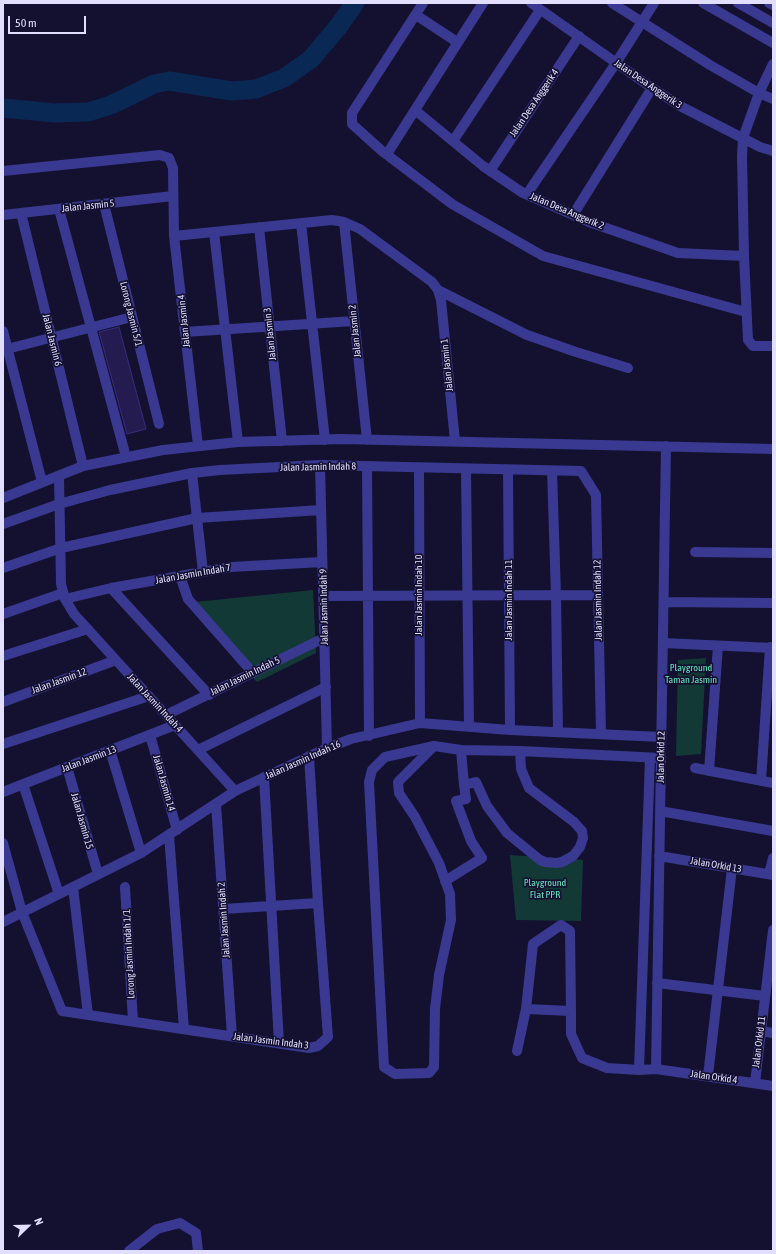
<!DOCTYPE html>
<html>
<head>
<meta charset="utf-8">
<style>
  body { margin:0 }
  #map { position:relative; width:776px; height:1254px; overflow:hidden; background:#14102f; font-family:"Asap Condensed",sans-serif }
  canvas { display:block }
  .frame { position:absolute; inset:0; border:4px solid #e1deff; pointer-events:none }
  .north { position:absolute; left:8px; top:1206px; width:40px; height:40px; -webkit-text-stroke:3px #14102f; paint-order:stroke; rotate:67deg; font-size:11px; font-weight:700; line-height:16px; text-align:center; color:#e1deff }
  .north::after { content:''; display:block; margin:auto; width:14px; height:18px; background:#e1deff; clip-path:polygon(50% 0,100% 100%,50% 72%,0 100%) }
  .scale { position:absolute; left:8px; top:16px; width:78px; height:18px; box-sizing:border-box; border:2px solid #e1deff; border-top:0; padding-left:5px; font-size:12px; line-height:14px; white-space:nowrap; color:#e1deff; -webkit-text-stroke:3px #14102f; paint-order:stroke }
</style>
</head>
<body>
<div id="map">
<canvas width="776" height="1254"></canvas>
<div class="frame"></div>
<div class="north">N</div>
<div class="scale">50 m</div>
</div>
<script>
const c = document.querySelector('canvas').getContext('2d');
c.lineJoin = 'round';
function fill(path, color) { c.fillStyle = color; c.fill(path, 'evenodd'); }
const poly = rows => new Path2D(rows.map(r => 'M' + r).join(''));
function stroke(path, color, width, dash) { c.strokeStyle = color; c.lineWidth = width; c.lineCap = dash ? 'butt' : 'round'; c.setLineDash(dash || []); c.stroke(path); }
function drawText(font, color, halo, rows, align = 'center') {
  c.font = font + ' "Asap Condensed",sans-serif'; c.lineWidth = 3.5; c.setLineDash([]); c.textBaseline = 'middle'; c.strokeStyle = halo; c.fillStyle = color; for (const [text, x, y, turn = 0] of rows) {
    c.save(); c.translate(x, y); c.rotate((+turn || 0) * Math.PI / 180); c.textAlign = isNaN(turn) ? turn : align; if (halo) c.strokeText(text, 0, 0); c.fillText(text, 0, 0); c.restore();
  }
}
const green = poly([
  [313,590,316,653,257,682,185,603],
  [706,658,701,754,676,756,678,660],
  [510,855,583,860,581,921,516,920]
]);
const river = poly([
  [3,108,55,113,88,112,111,105,154,84,169,81,232,91,256,89,284,78,311,59,338,27,355,3]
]);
const building = poly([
  [119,327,146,429,127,434,99,332,119,327]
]);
const minor = poly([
  [423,3,352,113,352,124,382,151,452,204,543,256,746,312],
  [531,3,652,88,682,107,760,147,773,151],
  [612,3,710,65,759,93,773,99],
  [703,3,773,43],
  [738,3,773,23],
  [769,3,773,5],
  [416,15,457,42],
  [773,64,759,93,743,138,742,156,744,256,748,340,753,346,773,346],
  [415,110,483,166,523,193,589,222,678,253,744,256],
  [453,141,540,10],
  [387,154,483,3],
  [3,171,160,155,169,158,173,168,174,236,198,446],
  [490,171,579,36],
  [527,194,616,63,654,3],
  [104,204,159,424],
  [59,209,126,457],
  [21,213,83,466],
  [3,215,173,196],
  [573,215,652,88],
  [344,222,367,440],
  [301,223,325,440],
  [259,227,282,441],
  [214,232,238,442],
  [174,236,332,220,344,222,360,229,432,282,438,290,527,335,576,352,628,368],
  [438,290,441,300,455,441],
  [3,331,42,482],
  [185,332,354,321],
  [3,350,132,317],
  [320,465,327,748],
  [367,467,369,736],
  [419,468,420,723],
  [466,469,469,727],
  [508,470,510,730],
  [552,471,556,595,558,732],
  [192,473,203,572],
  [59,476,61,584,65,599,74,614,235,791],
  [3,498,83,466,163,450,238,442,341,439,773,449],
  [3,524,59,504,110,490,192,473,220,470,320,465,581,471,596,495,601,734],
  [695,552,773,553],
  [3,568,61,548,197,518,321,510],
  [180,576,188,599,253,673],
  [111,588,209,695],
  [323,596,598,595],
  [65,599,111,588,231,567,322,562],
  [664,602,773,603],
  [3,614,63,593],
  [663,643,773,648],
  [3,656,88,629],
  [3,702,116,660],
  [166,715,324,638],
  [150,735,177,830],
  [3,744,149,696],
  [434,746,398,782,399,793,415,817,439,863,450,894,451,920,439,975,435,1009,434,1067,429,1073,395,1074,384,1067,369,782,372,770,385,757,434,746,461,750,520,751,661,758],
  [110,750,141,853],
  [198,750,326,687],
  [67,767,98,874],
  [695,768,773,783],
  [709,771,718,646],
  [264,777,279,1043],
  [761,781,770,647],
  [23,784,59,894],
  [464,785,476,782,487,806,507,833,540,860,545,862,557,863,562,862,573,856,580,847,583,838,582,831,574,822,529,788,521,769,520,751],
  [3,792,175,725],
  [216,804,232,1036],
  [660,811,773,831],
  [169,835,184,1029],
  [3,843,22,912,62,1011,309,1048,318,1046,328,1037,318,903,309,756],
  [659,856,773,875],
  [769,874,773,858],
  [445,881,482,858,471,841,456,801,466,799,464,785,461,750],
  [73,887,88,1015],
  [125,887,133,1021],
  [223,909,318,903],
  [3,922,141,853,235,791,327,748,351,739,420,723,510,730,661,737],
  [657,983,765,996],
  [571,1011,526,1009,533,944,561,925,570,931,571,1011,571,1034,582,1058,607,1068,639,1070,656,1069,773,1086],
  [761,1031,773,1033],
  [517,1051,526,1009],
  [656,1069,666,446],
  [639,1070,650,758],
  [708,1076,732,868],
  [755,1083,773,930],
  [129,1251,157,1229,180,1223,196,1233,198,1251]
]);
const streetNames = [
  ["Jalan Desa Anggerik 3",648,84,34],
  ["Jalan Desa Anggerik 4",534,103,-56],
  ["Jalan Jasmin 5",88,206,-6],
  ["Jalan Desa Anggerik 2",567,211,23],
  ["Lorong Jasmin 5/1",131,314,76],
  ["Jalan Jasmin 4",184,321,-96],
  ["Jalan Jasmin 2",355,331,-96],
  ["Jalan Jasmin 3",270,334,-96],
  ["Jalan Jasmin 6",52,340,76],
  ["Jalan Jasmin 1",447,365,-96],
  ["Jalan Jasmin Indah 8",318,467,-1],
  ["Jalan Jasmin Indah 7",193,574,-10],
  ["Jalan Jasmin Indah 10",419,595,-90],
  ["Jalan Jasmin Indah 11",509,600,-90],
  ["Jalan Jasmin Indah 12",598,600,-91],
  ["Jalan Jasmin Indah 9",324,607,-91],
  ["Jalan Jasmin Indah 5",245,676,-26],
  ["Jalan Jasmin 12",59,681,-20],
  ["Jalan Jasmin Indah 4",155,703,47],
  ["Jalan Orkid 12",661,757,-89],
  ["Jalan Jasmin 13",89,759,-21],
  ["Jalan Jasmin Indah 16",303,760,-24],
  ["Jalan Jasmin 14",164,783,74],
  ["Jalan Jasmin 15",82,821,74],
  ["Jalan Orkid 13",716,865,10],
  ["Jalan Jasmin Indah 2",224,920,-94],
  ["Lorong Jasmin Indah 1/1",129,954,-93],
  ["Jalan Jasmin Indah 3",271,1041,7],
  ["Jalan Orkid 11",759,1042,-83],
  ["Jalan Orkid 4",714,1077,8]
];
const parkNames = [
  ["Playground",691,668],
  ["Taman Jasmin",691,680],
  ["Playground",545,883],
  ["Flat PPR",545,895]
];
fill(green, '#133937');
stroke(river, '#0a2854', 19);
fill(building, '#241b51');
stroke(building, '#392c7f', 1);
stroke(minor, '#393991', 10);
drawText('10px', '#e1deff', '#14102f', streetNames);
drawText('10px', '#61e9c2', '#14102f', parkNames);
</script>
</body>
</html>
